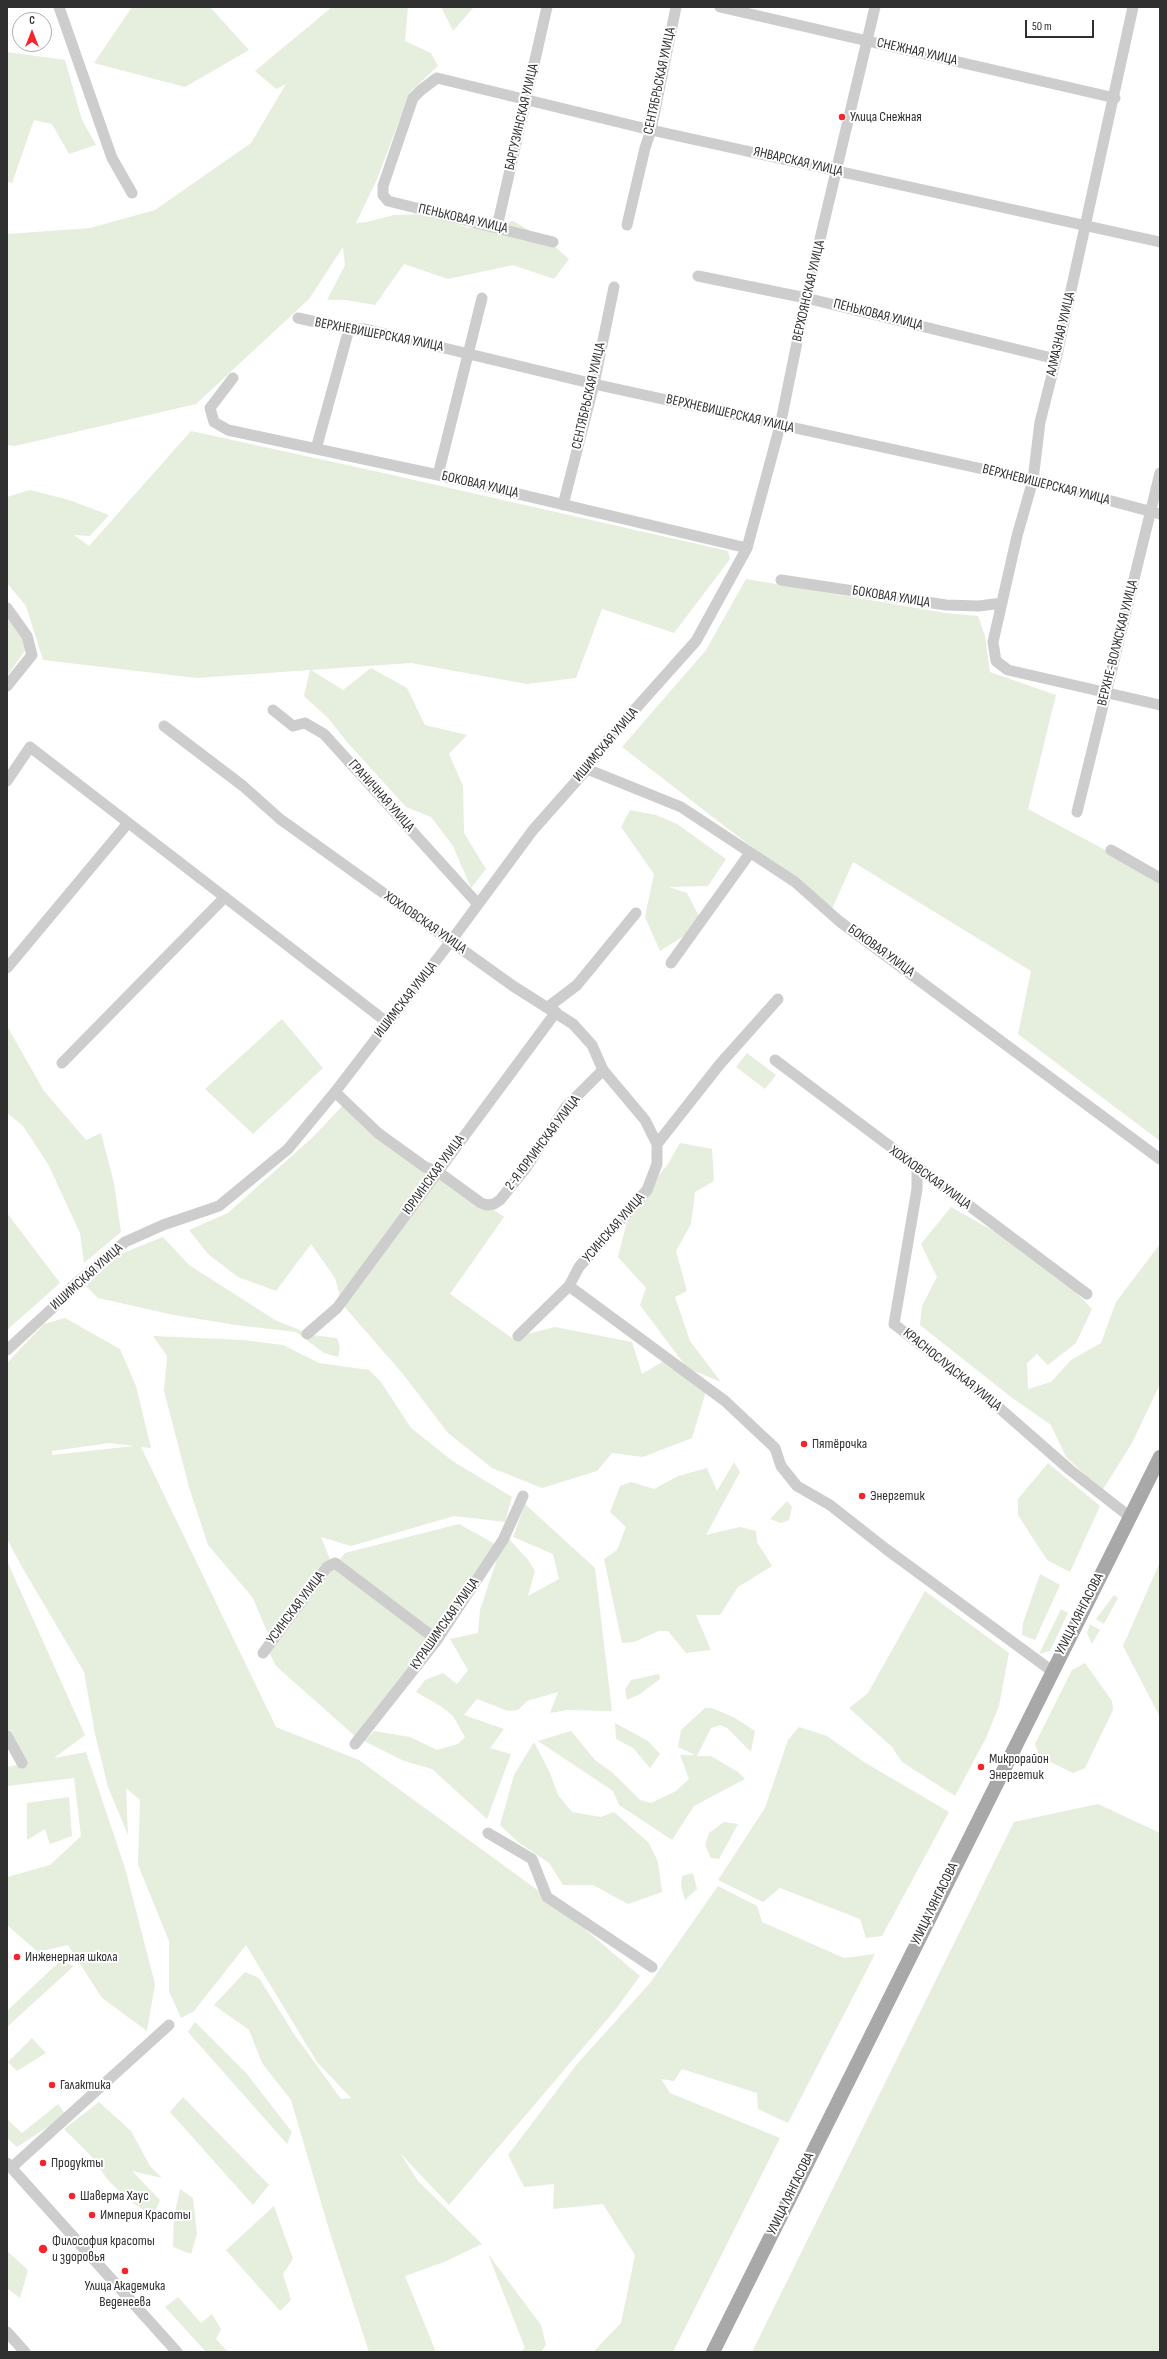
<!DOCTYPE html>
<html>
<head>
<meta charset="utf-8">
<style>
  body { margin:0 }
  #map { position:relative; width:1167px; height:2359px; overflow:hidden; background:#fff; font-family:"Sofia Sans Condensed",sans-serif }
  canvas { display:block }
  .frame { position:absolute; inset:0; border:8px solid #303030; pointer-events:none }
  .north { position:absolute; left:12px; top:12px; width:40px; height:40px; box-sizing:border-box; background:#fff; border:1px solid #acacac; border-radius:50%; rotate:0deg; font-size:11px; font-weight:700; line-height:16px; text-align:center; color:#303030 }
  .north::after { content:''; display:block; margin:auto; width:14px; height:18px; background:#f5242d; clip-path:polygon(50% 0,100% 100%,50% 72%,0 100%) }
  .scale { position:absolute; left:1025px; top:20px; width:69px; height:18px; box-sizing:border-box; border:2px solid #303030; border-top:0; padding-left:5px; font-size:12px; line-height:14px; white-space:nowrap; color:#303030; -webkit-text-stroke:3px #fff; paint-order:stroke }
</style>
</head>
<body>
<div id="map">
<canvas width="1167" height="2359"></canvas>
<div class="frame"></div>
<div class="north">С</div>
<div class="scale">50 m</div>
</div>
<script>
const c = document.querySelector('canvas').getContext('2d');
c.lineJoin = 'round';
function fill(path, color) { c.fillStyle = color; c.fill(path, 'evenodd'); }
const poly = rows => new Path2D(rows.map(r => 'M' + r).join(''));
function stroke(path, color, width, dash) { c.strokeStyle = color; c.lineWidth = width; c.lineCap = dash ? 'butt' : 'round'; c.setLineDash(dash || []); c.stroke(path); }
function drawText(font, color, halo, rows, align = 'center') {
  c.font = font + ' "Sofia Sans Condensed",sans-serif'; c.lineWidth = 4; c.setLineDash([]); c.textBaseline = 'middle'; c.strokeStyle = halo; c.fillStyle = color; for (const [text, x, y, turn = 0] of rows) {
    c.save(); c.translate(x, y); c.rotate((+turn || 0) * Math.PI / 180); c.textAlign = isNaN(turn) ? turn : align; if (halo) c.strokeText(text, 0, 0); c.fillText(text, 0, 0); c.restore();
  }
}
const green = poly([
  [132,7,210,7,249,50,185,87,94,63],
  [332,7,408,7,405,41,431,53,438,66,410,92,377,179,356,223,367,222,394,215,428,214,468,228,513,221,548,241,569,259,554,279,513,265,448,279,404,264,375,305,346,300,327,300,345,265,343,247,309,299,196,404,15,446,7,445,7,234,90,228,155,210,251,143,286,84,276,89,255,71],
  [441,7,474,7,453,31],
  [7,52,65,60,82,120,96,145,69,154,52,124,34,120,12,183,7,182],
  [191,431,379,472,728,551,730,559,674,633,602,609,576,678,527,684,411,663,311,670,343,690,371,668,407,688,425,725,467,735,449,754,463,786,464,833,486,869,471,888,453,846,431,817,406,807,347,742,328,718,304,696,310,670,197,678,43,660,26,606,7,583,7,497,30,490,69,500,109,515,90,536,74,535,89,546],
  [746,579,946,613,978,616,985,636,990,672,1056,695,1028,809,1160,879,1160,1141,1018,1034,1031,971,853,862,832,909,622,747,706,650],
  [7,609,29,645,7,676],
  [630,810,656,815,677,824,726,859,708,886,669,887,687,893,703,924,660,951,645,917,654,874,621,827],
  [282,1019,323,1068,253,1134,205,1089],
  [7,1026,44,1091,86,1140,101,1133,114,1183,121,1232,84,1263,80,1233,48,1164,23,1126,7,1113],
  [747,1053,776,1075,765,1089,736,1067],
  [345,1103,504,1217,450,1294,512,1338,555,1327,632,1342,642,1374,662,1362,706,1391,692,1438,643,1457,612,1453,597,1471,542,1488,492,1468,448,1433,403,1374,342,1304,335,1278,311,1244,276,1291,238,1277,208,1254,189,1230,228,1213,314,1136],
  [680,1143,712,1149,714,1181,695,1192,691,1224,676,1251,687,1291,675,1297,690,1341,721,1382,687,1368,640,1305,646,1288,618,1257,629,1213,668,1164],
  [951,1207,1046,1261,1092,1309,1076,1343,1048,1365,1037,1354,1027,1363,1028,1389,1051,1382,1071,1360,1101,1343,1116,1302,1160,1244,1160,1384,1132,1443,1102,1491,1066,1457,1051,1425,1011,1397,920,1325,922,1306,937,1277,921,1244],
  [7,1213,60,1283,7,1330],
  [163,1237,189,1265,275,1320,312,1335,337,1338,340,1348,338,1357,324,1353,296,1332,236,1325,174,1315,98,1298,86,1286,118,1255],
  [65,1318,120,1349,136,1386,151,1448,141,1447,276,1727,359,1760,547,1897,640,1976,616,2009,449,2205,400,2153,418,2181,482,2244,444,2262,405,2276,436,2352,369,2352,330,2233,291,2100,262,2063,249,2030,214,2005,245,1972,259,1978,294,2034,341,2099,351,2098,317,2062,246,1945,194,2011,181,2018,169,1991,169,1941,138,1865,140,1800,126,1788,128,1835,108,1787,95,1734,84,1672,22,1567,7,1539,7,1363,44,1324],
  [110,1443,134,1446,52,1455,52,1451],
  [153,1336,243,1340,283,1345,319,1363,369,1370,381,1382,411,1428,454,1462,512,1497,505,1522,454,1516,351,1546,321,1537,332,1564,328,1574,345,1553,459,1524,495,1544,432,1641,356,1737,276,1666,269,1652,270,1639,253,1598,208,1545,189,1487,164,1391,167,1356],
  [734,1462,740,1472,706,1535,740,1527,756,1531,757,1542,772,1566,738,1587,720,1615,696,1615,711,1650,686,1653,668,1631,659,1631,634,1642,622,1643,604,1559,617,1550,626,1527,610,1512,620,1486,631,1482,654,1489,678,1476,707,1468,717,1491],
  [1048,1463,1100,1506,1070,1572,1047,1560,1018,1515,1018,1499],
  [787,1501,792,1507,789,1520,781,1523,770,1519],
  [525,1504,595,1568,612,1711,568,1710,550,1713,558,1692,527,1701,518,1710,508,1711,477,1699,464,1715,504,1729,490,1748,511,1754,487,1819,432,1769,404,1761,364,1741,374,1731,410,1737,437,1750,458,1744,465,1737,453,1716,442,1707,416,1692,425,1680,443,1673,457,1684,468,1670,450,1639,478,1633,480,1610,499,1553,509,1539,529,1561,535,1571,528,1596,559,1579,553,1554,513,1537],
  [7,1561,85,1735,54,1758,86,1752,125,1868,155,1984,147,2031,102,1998,68,1945,38,1952,7,1925,7,1877,50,1865,81,1836,74,1778,7,1786,7,1767,26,1763,7,1729],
  [1160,1562,1160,1717,1123,1646],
  [1040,1574,1060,1585,1035,1640,1022,1635,1023,1623],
  [925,1591,1009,1653,999,1706,986,1738,955,1796,902,1762,892,1747,849,1708,868,1693],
  [1114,1595,1118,1598,1104,1624,1096,1619],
  [1061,1609,1068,1613,1050,1651,1039,1654],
  [1090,1624,1100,1630,1092,1644,1087,1633],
  [1085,1663,1112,1701,1113,1710,1085,1768,1073,1773,1040,1757,1035,1744,1072,1670],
  [659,1674,660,1679,640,1694,627,1700,625,1689,631,1680],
  [705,1708,712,1708,735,1718,755,1731,751,1752,727,1728,720,1725,711,1728,697,1756,711,1756,738,1772,745,1779,694,1806,672,1840,619,1805,613,1791,538,1741,571,1731,595,1760,613,1773,640,1800,651,1803,676,1791,689,1779,680,1755,695,1755,678,1747,681,1730],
  [615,1723,648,1741,660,1754,650,1768,633,1748,616,1739],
  [799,1727,827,1736,864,1762,949,1812,882,1936,866,1938,860,1919,780,1888,763,1902,718,1880,765,1808,788,1740],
  [534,1742,550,1773,558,1795,572,1812,601,1817,614,1812,649,1843,658,1862,662,1892,628,1904,593,1885,563,1885,549,1863,518,1842,500,1825,514,1775],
  [69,1797,72,1836,50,1844,45,1829,27,1840,27,1803],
  [1098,1804,1160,1833,1160,2352,752,2352,1014,1822],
  [724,1822,738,1824,719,1859,711,1858,705,1845,709,1833],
  [693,1873,697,1889,685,1900,681,1886,682,1876],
  [718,1886,757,1906,762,1922,844,1958,875,1954,788,2123,758,2109,757,2093,682,2069,674,2081,661,2079,670,2093,780,2138,673,2352,588,2352,594,2351,621,2323,635,2255,603,2204,553,2209,554,2184,524,2187,508,2155,577,2064,650,1983],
  [60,1961,74,1966,7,2027,7,2011],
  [195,2022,247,2074,292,2132,287,2144,188,2032],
  [32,2038,46,2053,17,2071,8,2062],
  [183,2097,269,2185,253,2205,170,2112],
  [99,2102,131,2131,150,2166,162,2178,132,2171,160,2200,153,2217,126,2198,108,2180,90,2155,64,2129],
  [58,2104,66,2115,17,2147,7,2138,7,2119,22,2133],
  [180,2189,193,2198,197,2234,191,2254,173,2247,174,2217],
  [274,2206,293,2259,283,2274,291,2300,280,2311,226,2250],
  [7,2251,28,2270,20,2298,7,2288],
  [488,2254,541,2325,546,2345,541,2352,519,2352,525,2348],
  [178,2297,201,2323,212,2314,221,2329,216,2339,228,2352,206,2352,165,2307]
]);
const minor = poly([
  [59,7,112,158,132,193],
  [720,7,1115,98],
  [1133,7,1056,359,1040,422,1033,480,1017,536,993,642,996,661,1008,670,1160,705],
  [627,225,645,148,651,130,676,7],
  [497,227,547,7],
  [553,242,388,201,383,195,383,186,413,98,421,90,437,78,651,130,1160,242],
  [698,276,806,298,1056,359],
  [298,318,349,329,365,329,594,384,1033,480,1160,514],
  [233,378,210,408,214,422,228,430,438,475,747,548],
  [316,449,349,329],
  [438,475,482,298],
  [563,505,594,384,614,287],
  [781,580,946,605,979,606,1002,603],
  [7,608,27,636,32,655,7,686],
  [273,710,293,726,305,723,324,734,477,903],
  [164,726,243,786,280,819,513,986,573,1024,592,1045,603,1070,645,1120,657,1144],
  [587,769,681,807,795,882,839,921,1160,1159],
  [7,781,30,747,388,1023],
  [1077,812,1160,473],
  [1111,850,1160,878],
  [671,963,750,853],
  [7,968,128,823],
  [548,1007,577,985,636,913],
  [775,1060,1087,1294],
  [62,1063,225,897],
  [335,1092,378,1133,425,1167,437,1171,481,1203,487,1205,494,1204,500,1200,526,1168,565,1108,603,1070],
  [917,1169,917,1189,894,1324,981,1392,1070,1470,1130,1517],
  [569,1286,725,1401,775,1448,781,1466,797,1486,830,1505,886,1549,1052,1671],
  [307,1334,337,1308,556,1012],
  [518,1336,569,1286,579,1267,647,1190,657,1164,657,1144,720,1064,778,999],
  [7,1350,57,1304,73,1286,125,1242,163,1225,219,1206,288,1149,335,1092,451,941,533,830,587,769,604,744,696,641,747,548,780,426,806,298,875,7],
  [263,1653,327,1567,335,1563,437,1640],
  [7,1736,22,1763],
  [355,1744,437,1640,503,1540,523,1496],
  [488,1833,532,1859,547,1897,652,1967],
  [7,2163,177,2352],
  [11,2168,169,2025],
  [7,2332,25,2352]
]);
const major = poly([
  [713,2352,1160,1457]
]);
const markers = [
  [842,117,4,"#f5242d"],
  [804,1444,4,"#f5242d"],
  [862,1496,4,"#f5242d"],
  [981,1767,4,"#f5242d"],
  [17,1957,4,"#f5242d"],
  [52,2085,4,"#f5242d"],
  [43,2163,4,"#f5242d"],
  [72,2196,4,"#f5242d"],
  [92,2215,4,"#f5242d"],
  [43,2249,5,"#f5242d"],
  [125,2271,4,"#f5242d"]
];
const streetNames = [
  ["СНЕЖНАЯ УЛИЦА",917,52,13],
  ["СЕНТЯБРЬСКАЯ УЛИЦА",660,81,-78],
  ["БАРГУЗИНСКАЯ УЛИЦА",522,117,-77],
  ["ЯНВАРСКАЯ УЛИЦА",798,162,13],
  ["ПЕНЬКОВАЯ УЛИЦА",463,219,13],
  ["ВЕРХОЯНСКАЯ УЛИЦА",809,291,-77],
  ["ПЕНЬКОВАЯ УЛИЦА",878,315,14],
  ["АЛМАЗНАЯ УЛИЦА",1061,334,-77],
  ["ВЕРХНЕВИШЕРСКАЯ УЛИЦА",379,335,11],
  ["СЕНТЯБРЬСКАЯ УЛИЦА",589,396,-77],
  ["ВЕРХНЕВИШЕРСКАЯ УЛИЦА",730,414,13],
  ["БОКОВАЯ УЛИЦА",480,485,13],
  ["ВЕРХНЕВИШЕРСКАЯ УЛИЦА",1046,485,14],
  ["БОКОВАЯ УЛИЦА",891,597,9],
  ["ВЕРХНЕ-ВОЛЖСКАЯ УЛИЦА",1118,643,-76],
  ["ИШИМСКАЯ УЛИЦА",606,745,-50],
  ["ГРАНИЧНАЯ УЛИЦА",381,796,48],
  ["ХОХЛОВСКАЯ УЛИЦА",425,923,35],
  ["БОКОВАЯ УЛИЦА",881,951,36],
  ["ИШИМСКАЯ УЛИЦА",406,1000,-52],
  ["2-Я ЮРЛИНСКАЯ УЛИЦА",543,1143,-53],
  ["ЮРЛИНСКАЯ УЛИЦА",434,1175,-54],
  ["ХОХЛОВСКАЯ УЛИЦА",930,1178,36],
  ["УСИНСКАЯ УЛИЦА",614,1228,-49],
  ["ИШИМСКАЯ УЛИЦА",87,1277,-42],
  ["КРАСНОСЛУДСКАЯ УЛИЦА",952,1370,39],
  ["УСИНСКАЯ УЛИЦА",296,1608,-53],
  ["УЛИЦА ЛЯНГАСОВА",1080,1614,-63],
  ["КУРАШИМСКАЯ УЛИЦА",445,1624,-55],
  ["УЛИЦА ЛЯНГАСОВА",935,1904,-64],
  ["УЛИЦА ЛЯНГАСОВА",791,2194,-64]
];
const poiNames = [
  ["Улица Снежная",850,117],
  ["Пятёрочка",812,1444],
  ["Энергетик",870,1496],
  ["Микрорайон",989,1759],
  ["Энергетик",989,1775],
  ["Инженерная школа",25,1957],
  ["Галактика",60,2085],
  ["Продукты",51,2163],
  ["Шаверма Хаус",80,2196],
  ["Империя Красоты",100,2215],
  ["Философия красоты",52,2241],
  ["и здоровья",52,2257],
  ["Улица Академика",125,2286,"center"],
  ["Веденеева",125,2302,"center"]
];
fill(green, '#e6eedd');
stroke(minor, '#cdcdcd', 11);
stroke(major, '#a8a8a8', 14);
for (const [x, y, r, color] of markers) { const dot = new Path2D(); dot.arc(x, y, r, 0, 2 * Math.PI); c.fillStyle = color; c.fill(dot); stroke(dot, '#fff', 1.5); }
drawText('14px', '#303030', '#fff', streetNames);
drawText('14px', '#303030', '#fff', poiNames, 'left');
</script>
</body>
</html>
